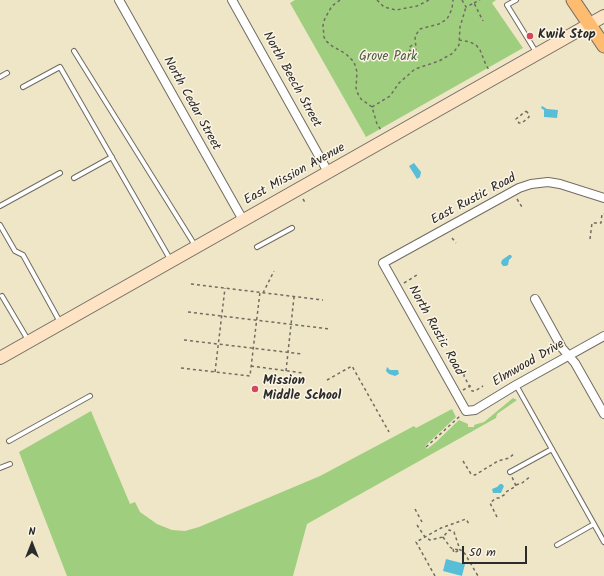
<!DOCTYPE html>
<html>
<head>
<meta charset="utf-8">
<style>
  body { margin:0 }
  #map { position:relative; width:604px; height:576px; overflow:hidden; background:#efe6c8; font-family:Kalam,sans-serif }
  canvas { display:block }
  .north { position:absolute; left:12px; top:524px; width:40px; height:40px; -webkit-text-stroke:3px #fcf5e5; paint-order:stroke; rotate:0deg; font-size:11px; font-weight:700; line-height:16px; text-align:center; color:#2b2b2b }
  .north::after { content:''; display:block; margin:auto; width:14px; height:18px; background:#2b2b2b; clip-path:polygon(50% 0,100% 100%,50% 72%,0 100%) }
  .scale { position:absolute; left:462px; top:546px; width:65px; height:18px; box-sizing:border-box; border:2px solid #2b2b2b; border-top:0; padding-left:5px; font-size:12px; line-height:14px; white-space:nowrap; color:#2b2b2b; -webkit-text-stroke:3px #fcf5e5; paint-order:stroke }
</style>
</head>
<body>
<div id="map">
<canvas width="604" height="576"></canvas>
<div class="north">N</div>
<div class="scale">50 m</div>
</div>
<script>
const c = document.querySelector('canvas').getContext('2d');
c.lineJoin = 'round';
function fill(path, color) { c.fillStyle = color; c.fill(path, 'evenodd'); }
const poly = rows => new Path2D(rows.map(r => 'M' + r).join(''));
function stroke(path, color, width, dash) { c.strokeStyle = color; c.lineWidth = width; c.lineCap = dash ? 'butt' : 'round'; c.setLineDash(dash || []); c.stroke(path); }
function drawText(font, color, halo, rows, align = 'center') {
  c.font = font + ' Kalam,sans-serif'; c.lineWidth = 3; c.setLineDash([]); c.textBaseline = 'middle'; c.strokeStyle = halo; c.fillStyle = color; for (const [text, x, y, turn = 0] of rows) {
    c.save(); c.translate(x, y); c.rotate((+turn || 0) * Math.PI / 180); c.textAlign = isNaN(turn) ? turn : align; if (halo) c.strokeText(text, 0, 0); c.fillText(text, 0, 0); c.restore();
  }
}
const green = poly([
  [295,0,496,0,492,3,523,48,366,137,290,3],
  [513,398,517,400,497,414,496,418,307,524,293,576,67,576,19,452,91,411,130,504,135,502,140,512,157,524,172,530,185,531,199,527,320,476,414,426,416,428,452,409,456,417,425,446,427,449,436,442,459,420,468,424,468,427,474,427,474,425,484,422]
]);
const water = poly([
  [542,106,547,109,558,110,557,118,544,117,544,110,541,108],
  [414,163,421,172,420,177,417,179,409,166],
  [509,255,511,255,512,257,509,260,508,265,506,266,503,266,501,263,502,260],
  [387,367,390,370,398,370,399,374,395,376,389,374,386,371],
  [500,484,502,484,504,486,501,493,493,493,492,489,497,487],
  [446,559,465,564,462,576,443,571]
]);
const path = poly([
  [340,0,332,6,325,18,323,25,324,37,326,41,332,46,346,54,354,62,357,72,356,88,358,94,361,99,372,107,377,124,381,130],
  [377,0,384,7,396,10,417,6,429,0],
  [462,0,466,7,474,3,483,21],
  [474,3,480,0],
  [459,40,470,42,476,45,480,50,486,65,489,70],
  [412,45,410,47,409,50,413,52,416,49,415,36,420,29,439,24,447,19,452,9,453,0],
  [372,107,390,96,399,83,415,69,439,61,453,53,459,45,460,27,466,7],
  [526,111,529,114,529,117,522,123,519,123,516,119,526,111],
  [303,199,306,204],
  [517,199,522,207],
  [452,238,456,243],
  [590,239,592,223,601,223,602,214,604,214],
  [404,283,417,275],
  [191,284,323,300],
  [263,293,274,271],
  [188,312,330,329],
  [184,340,302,354],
  [251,366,303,373],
  [181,368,250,376,260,292],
  [286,371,294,297],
  [215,372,225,288],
  [464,374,464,376,472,391,475,391,483,386],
  [327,380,352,366,389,432],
  [463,390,472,385],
  [426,447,460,416],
  [463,461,471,474,475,475,498,461,509,458,515,453],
  [516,485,522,483,531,476],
  [415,509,422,522],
  [497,517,490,503,496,498,499,498,504,495,506,492,516,486,512,477],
  [417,525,425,537,430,540,443,537,449,530,454,532,460,550,463,551,465,554,478,576],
  [443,537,450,547,453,549,460,550],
  [453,549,454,553,459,550],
  [435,576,416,542,441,528,466,519,469,524]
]);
const lane = poly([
  [516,0,507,5,536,52],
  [74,51,196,247],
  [0,77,7,73],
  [23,87,60,67,170,259],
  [74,178,112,157],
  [0,206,60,173],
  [0,225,15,251,23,255,60,322],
  [257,247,292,228],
  [2,296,28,340],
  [516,385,604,542],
  [9,441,90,396],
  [0,468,10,464],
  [510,472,552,449],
  [557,545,594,524]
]);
const street = poly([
  [119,0,243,220],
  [232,0,328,172],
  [604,198,560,184,548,182,531,184,519,188,383,263,466,411,475,410,516,385,604,336],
  [535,299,562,348,575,363,604,414]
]);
const secondary = poly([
  [0,358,604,16]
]);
const primary = poly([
  [573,0,604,46]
]);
const markers = [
  [530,36,4,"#d1495b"],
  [255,389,4,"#d1495b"]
];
const poiNames = [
  ["Kwik Stop",538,36],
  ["Mission",263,382],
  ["Middle School",263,397]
];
const parkNames = [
  ["Grove Park",388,58]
];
const streetNames = [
  ["North Beech Street",291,80,61],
  ["North Cedar Street",191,104,61],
  ["East Mission Avenue",295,175,-29],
  ["East Rustic Road",474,200,-28],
  ["North Rustic Road",435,331,61],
  ["Elmwood Drive",529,364,-30]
];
fill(green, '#9fcf7e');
fill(water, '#58bdd6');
stroke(lane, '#706c62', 6);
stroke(street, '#706c62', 10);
stroke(secondary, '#706c62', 14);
stroke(primary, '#706c62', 15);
stroke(path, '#706c62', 1.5, [3, 3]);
stroke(lane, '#fff', 4);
stroke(street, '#fff', 8);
stroke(secondary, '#fee4c5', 12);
stroke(primary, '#fdbc6f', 13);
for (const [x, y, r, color] of markers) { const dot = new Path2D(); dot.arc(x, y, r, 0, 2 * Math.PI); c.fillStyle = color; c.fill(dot); stroke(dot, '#fcf5e5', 1.5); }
drawText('bold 13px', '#2b2b2b', '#fcf5e5', poiNames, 'left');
drawText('13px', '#4e5c44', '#fcf5e5', parkNames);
drawText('13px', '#2b2b2b', '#fcf5e5', streetNames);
</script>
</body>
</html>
